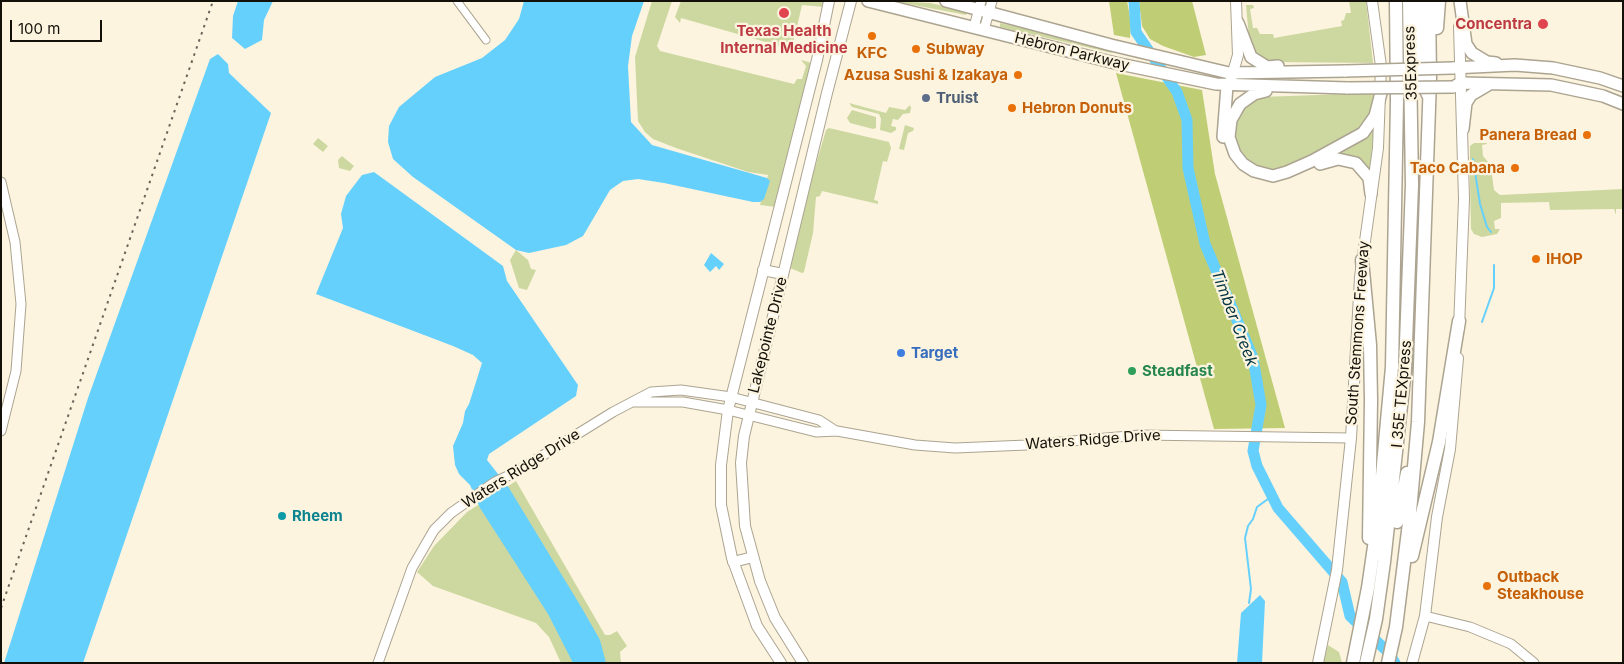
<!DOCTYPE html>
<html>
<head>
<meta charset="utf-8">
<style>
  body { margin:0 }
  #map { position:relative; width:1624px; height:664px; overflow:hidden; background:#fcf4df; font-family:Inter,sans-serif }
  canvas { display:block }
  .frame { position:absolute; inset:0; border:2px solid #131009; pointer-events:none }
  .scale { position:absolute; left:10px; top:20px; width:92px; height:22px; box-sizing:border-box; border:2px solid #131009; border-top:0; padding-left:6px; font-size:15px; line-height:18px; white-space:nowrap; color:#131009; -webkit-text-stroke:4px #fcf4df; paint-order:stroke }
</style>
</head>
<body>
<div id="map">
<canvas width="1624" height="664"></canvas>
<div class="frame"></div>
<div class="scale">100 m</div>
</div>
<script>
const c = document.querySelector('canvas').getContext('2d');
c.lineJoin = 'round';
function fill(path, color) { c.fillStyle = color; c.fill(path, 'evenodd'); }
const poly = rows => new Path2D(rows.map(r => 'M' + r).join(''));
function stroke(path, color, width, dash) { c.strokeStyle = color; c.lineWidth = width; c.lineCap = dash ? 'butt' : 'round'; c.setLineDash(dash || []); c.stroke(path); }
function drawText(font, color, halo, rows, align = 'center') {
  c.font = font + ' Inter,sans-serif'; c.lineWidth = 4.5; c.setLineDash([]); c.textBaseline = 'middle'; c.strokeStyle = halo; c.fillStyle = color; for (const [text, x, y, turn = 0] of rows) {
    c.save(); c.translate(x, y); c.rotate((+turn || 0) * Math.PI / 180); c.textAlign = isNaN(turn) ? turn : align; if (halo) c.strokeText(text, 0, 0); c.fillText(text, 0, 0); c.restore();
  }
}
const green = poly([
  [652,1,672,1,657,46,660,51,794,84,797,79,802,79,806,66,801,60,809,62,811,65,776,207,760,205,768,175,748,172,676,148,653,139,645,132,638,121,635,57],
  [681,1,823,1,824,7,802,5,793,44,783,42,780,46,681,18,680,23,675,17],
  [893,1,930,3,967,11,966,15],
  [1349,1,1366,1,1373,63,1274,62,1263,60,1254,51,1249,38,1246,5,1253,5,1254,8,1250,9,1253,28,1257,28,1260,34,1273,34,1274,38,1342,26,1341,21,1344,20,1346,13,1351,13],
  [1000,23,1111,48,1112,53,1000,27],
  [1375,93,1374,105,1368,120,1352,135,1279,173,1263,171,1247,160,1237,146,1234,131,1235,119,1244,106,1260,97],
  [849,103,886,113,889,107,905,110,910,105,911,108,910,113,903,114,898,120,893,119,891,126,896,127,896,130,891,133,880,130,881,119,879,114,852,107],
  [852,110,876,117,876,128,873,129,850,123,847,118],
  [905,125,914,128,913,131,908,133,904,150,899,149],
  [1374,126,1370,171,1361,164,1318,161],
  [829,128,889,142,891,148,887,162,883,161,874,200,878,201,878,204,822,191,820,196,816,197,813,233,804,272,802,273,790,268,810,184,826,130],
  [318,138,328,146,323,152,313,144],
  [1474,143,1487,143,1487,144,1482,145,1483,156,1489,163,1488,173,1492,175,1494,190,1500,195,1623,189,1623,209,1616,209,1616,215,1614,209,1550,210,1549,202,1501,203,1501,218,1494,221,1495,229,1500,229,1497,234,1482,237,1474,234,1471,229,1470,183,1470,146],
  [342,156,354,166,350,171,339,168,338,160],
  [516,250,528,260,531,269,536,270,527,290,519,288,510,260],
  [516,481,605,635,610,635,617,631,627,646,620,652,621,663,561,663,549,637,536,623,433,586,417,572,434,546,467,512],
  [1328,645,1339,652,1342,663,1322,663]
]);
const forest = poly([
  [1109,1,1127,1,1131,22,1130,38,1114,35],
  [1139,1,1192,1,1206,55,1194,57,1163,46,1150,39,1142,26],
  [1116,73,1202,90,1215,174,1285,428,1214,429]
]);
const water = poly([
  [238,1,273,1,264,20,262,40,245,49,232,38,233,16],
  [524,1,644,1,632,36,628,66,631,122,652,145,767,178,770,181,764,199,760,202,753,202,664,183,638,179,623,181,610,190,583,236,566,245,529,253,516,250,413,177,393,159,388,142,389,126,399,107,435,77,482,58,505,40,519,19],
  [218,54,228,64,229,73,271,113,83,663,4,663,88,398,210,59],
  [374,172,503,266,507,281,578,385,576,396,489,454,487,460,509,488,583,610,600,640,606,663,573,663,548,614,480,508,470,485,459,474,455,465,453,446,463,423,465,411,469,404,482,363,473,355,453,346,316,294,343,228,341,214,346,196,362,175],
  [711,253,724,264,719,270,716,266,710,272,704,265],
  [1260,595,1265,601,1262,663,1237,663,1241,613]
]);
const stream = poly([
  [1473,159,1480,204,1487,227,1491,232],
  [1482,322,1494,288,1494,265],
  [1249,603,1251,589,1245,538,1248,526,1253,519,1257,507,1272,496]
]);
const river = poly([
  [1134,1,1136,32,1177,92,1187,120,1188,168,1205,244,1253,358,1261,405,1253,451,1257,466,1278,508,1342,582,1350,616,1388,652,1395,663]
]);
const minor = poly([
  [457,1,486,40]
]);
const tertiary = poly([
  [974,27,981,1],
  [984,30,992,1],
  [1,182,15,242,21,304,16,371,1,431],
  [634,402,683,402,728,410,816,432,837,431,915,445,955,448,1027,445,1140,435,1351,438],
  [1425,616,1470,627,1511,644,1534,663],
  [378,663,412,568,434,530,451,513,495,482,516,472,613,412,651,392,681,390,731,397,819,420,836,431]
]);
const secondary = poly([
  [1231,79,1238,55,1236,1],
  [763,270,783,274],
  [1459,328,1464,199,1459,26],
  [733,562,753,557],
  [781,663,757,626,732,558,721,505,721,465,728,410,817,60,829,1],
  [803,663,775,618,760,581,745,526,741,463,744,436,752,403,827,93,851,1],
  [1318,663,1337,570,1351,438,1360,277,1378,148,1381,66,1372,1],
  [1412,663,1425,616,1437,517,1450,449,1458,358]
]);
const primary = poly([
  [868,1,1115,63,1216,84,1348,88],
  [946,1,1111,45,1229,73,1346,71],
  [1460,1,1466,44,1472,53,1487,62,1496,63],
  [1238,23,1251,57,1267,67,1278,66],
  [1452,68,1515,65,1553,68,1600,78,1623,86],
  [1453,87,1461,83,1551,85,1603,96,1623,104],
  [1266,91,1254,94,1240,104,1231,120,1229,137,1235,154,1243,164,1254,171,1273,176,1287,172,1312,161,1363,133,1375,116,1381,93],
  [1463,129,1466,103,1471,95,1488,85],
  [1223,137,1227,86],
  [1320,164,1338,159,1356,163,1369,178,1371,194]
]);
const motorway = poly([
  [1418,1,1421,78,1428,95],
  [1437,28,1439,1],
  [1362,260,1370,345,1371,400,1369,538],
  [1397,522,1407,473],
  [1412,556,1439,442,1459,321],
  [1353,663,1368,588,1378,519,1392,367,1397,101,1396,1],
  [1366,663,1376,619,1384,562,1405,369,1412,185,1409,1],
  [1388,663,1396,627,1409,523,1418,422,1430,79,1429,1]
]);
const rail = poly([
  [1,608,213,1]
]);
const primaryBridge = poly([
  [1346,71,1452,68],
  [1348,88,1453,87]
]);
const markers = [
  [784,13,6,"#e0444e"],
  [1543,24,6,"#e0444e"],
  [872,36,5,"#e8710a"],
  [916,49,5,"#e8710a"],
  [1018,75,5,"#e8710a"],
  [926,98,5,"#5c6f8a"],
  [1012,108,5,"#e8710a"],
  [1587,135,5,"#e8710a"],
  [1515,168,5,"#e8710a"],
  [1536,259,5,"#e8710a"],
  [901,353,5,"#3f7fe0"],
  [1132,371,5,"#2e9e5b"],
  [282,516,5,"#0f9aa8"],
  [1487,586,5,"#e8710a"]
];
const healthNames = [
  ["Concentra",1532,24],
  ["Texas Health",784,31,"center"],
  ["Internal Medicine",784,48,"center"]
];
const foodNames = [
  ["Subway",926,49],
  ["KFC",872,53,"center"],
  ["Azusa Sushi & Izakaya",1008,75,"right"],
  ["Hebron Donuts",1022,108],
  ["Panera Bread",1577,135,"right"],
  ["Taco Cabana",1505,168,"right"],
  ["IHOP",1546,259],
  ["Outback",1497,577],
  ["Steakhouse",1497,594]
];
const streetNames = [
  ["Hebron Parkway",1072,52,14],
  ["35Express",1411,63,-92],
  ["South Stemmons Freeway",1358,333,-86],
  ["Lakepointe Drive",768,335,-76],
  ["I 35E TEXpress",1402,394,-85],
  ["Waters Ridge Drive",1093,440,-4],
  ["Waters Ridge Drive",521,469,-32]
];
const serviceNames = [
  ["Truist",936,98]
];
const shopNames = [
  ["Target",911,353]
];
const leisureNames = [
  ["Steadfast",1142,371]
];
const cultureNames = [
  ["Rheem",292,516]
];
const waterNames = [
  ["Timber Creek",1234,318,69]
];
fill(green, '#cdd8a0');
fill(forest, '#bfce75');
fill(water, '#66d0fd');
stroke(stream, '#66d0fd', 2);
stroke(river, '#66d0fd', 11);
stroke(minor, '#aca491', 9);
stroke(tertiary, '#aca491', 11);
stroke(secondary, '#aca491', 12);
stroke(primary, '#aca491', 14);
stroke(motorway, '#aca491', 15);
stroke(minor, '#fff', 7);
stroke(tertiary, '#fff', 9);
stroke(secondary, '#fff', 10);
stroke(primary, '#fff', 11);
stroke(motorway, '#fff', 12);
stroke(rail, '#6a6559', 2, [2.5, 5]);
stroke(primaryBridge, '#aca491', 14, []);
stroke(primaryBridge, '#fff', 11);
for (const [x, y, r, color] of markers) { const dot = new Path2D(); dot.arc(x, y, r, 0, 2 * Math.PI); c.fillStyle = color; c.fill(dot); stroke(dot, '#fcf4df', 2); }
drawText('bold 15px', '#be3a42', '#fcf4df', healthNames, 'right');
drawText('bold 15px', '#c56008', '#fcf4df', foodNames, 'left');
drawText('15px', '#131009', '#fcf4df', streetNames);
drawText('bold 15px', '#4e5e75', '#fcf4df', serviceNames, 'left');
drawText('bold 15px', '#366cbe', '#fcf4df', shopNames, 'left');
drawText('bold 15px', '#27864d', '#fcf4df', leisureNames, 'left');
drawText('bold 15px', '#0d838f', '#fcf4df', cultureNames, 'left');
drawText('italic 16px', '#034', '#fcf4df', waterNames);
</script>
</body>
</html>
